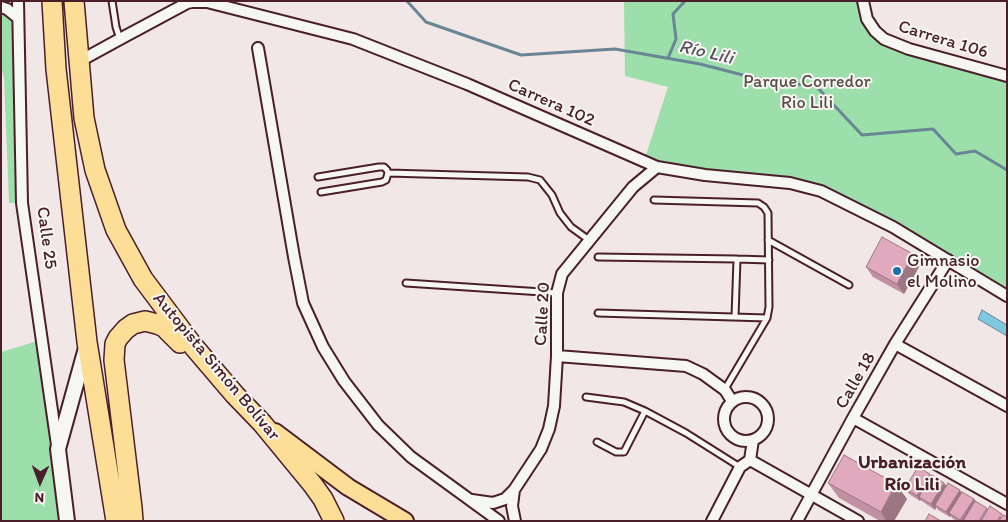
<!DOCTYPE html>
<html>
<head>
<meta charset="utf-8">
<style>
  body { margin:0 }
  #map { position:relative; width:1008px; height:522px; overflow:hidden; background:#f2e7e7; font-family:Itim,sans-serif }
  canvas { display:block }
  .frame { position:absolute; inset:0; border:2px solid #4a1f2b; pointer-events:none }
  .north { position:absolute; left:15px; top:457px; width:50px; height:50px; -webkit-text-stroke:4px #f6f6f2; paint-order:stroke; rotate:182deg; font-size:14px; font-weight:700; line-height:20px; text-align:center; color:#4a1f2b }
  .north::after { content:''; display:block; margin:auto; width:18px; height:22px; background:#4a1f2b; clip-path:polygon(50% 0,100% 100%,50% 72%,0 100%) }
</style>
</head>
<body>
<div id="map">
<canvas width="1008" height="522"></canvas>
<div class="frame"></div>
<div class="north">N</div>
</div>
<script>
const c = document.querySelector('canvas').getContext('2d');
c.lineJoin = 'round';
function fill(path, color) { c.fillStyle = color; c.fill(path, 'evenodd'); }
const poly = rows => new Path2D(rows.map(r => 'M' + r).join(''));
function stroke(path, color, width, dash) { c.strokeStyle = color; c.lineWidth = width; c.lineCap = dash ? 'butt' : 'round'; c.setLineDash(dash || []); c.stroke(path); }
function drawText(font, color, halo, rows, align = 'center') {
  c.font = font + ' Itim,sans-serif'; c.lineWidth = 4; c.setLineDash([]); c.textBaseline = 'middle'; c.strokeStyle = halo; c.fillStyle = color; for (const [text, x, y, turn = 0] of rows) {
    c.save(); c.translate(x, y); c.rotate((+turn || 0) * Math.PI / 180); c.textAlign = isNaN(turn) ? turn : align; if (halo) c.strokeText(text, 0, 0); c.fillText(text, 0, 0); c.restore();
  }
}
const green = poly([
  [863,1,867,19,884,39,1007,76,1007,296,821,191,644,161,668,87,625,76,624,2],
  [1,7,17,17,22,203,9,203,4,77,1,67],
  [41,340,67,521,1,521,1,352]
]);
const water = poly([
  [982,310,1007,325,1007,336,978,319,982,310]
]);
const stream = poly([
  [407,1,426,22,521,55,615,49,700,64,766,81,816,86,862,135,933,129,956,154,975,151,1007,170],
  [668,58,676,39,673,14,685,1]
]);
const lane = poly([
  [112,1,116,27,120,39],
  [388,173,528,177,540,180,552,195,560,213,571,227,589,240],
  [318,177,379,167,384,167,387,170,388,173],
  [321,192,382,182,386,180,388,173],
  [654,200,758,203,764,207,768,213,769,307,767,318,725,389],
  [768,240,849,285],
  [598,257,737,259,769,260],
  [406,283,557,293],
  [598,313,767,318],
  [735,317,737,259],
  [586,397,624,402,645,411,686,433,740,467],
  [597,442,616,452,624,452,645,411]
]);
const street = poly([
  [18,1,22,203,57,445],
  [863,1,867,19,875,31,884,39,909,49,1007,76],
  [1,7,7,9,17,17],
  [258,48,294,257,303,303,323,347,344,381,378,425,411,457,499,521],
  [78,62,120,39,187,3,192,2,207,2,353,39,467,84,657,167,705,175,790,183,821,191,893,227,1007,296],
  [895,344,1007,406],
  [557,356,686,366,703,374,725,390,732,401],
  '724 419a22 22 0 1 1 44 0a22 22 0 1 1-44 0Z',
  [853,418,1007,504],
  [750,460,858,521],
  [514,490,512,506,515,521],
  [472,500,493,503,505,499,514,490,541,449,549,429,554,406,557,356,557,293,562,274,633,187,657,167],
  [712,521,740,467,750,460,753,440],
  [797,521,853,418,895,344,948,260]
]);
const secondary = poly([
  [67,521,58,449,86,348]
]);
const primary = poly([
  [275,432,348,487,405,521]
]);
const highway = poly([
  [52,1,56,69,87,342,116,521],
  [74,1,84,118,95,170,116,230,143,279,194,347,235,395,262,423,313,485,323,499,334,521],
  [133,521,132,508,114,360,115,344,118,338,126,329,133,324,145,321,157,324,164,327,180,343]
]);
const wall = poly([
  [913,254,920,265,904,294,873,277,866,267],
  [931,477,944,483,946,486,974,499,975,501,1007,521,956,521,952,518,951,516,950,517,938,510,936,507,935,510,923,502,921,500,920,501,909,494,905,488],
  [828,483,907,499,894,521,880,521,839,498]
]);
const shadedWall = poly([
  [913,254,920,265,904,294,897,284],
  [930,474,934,480,919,497,921,500,920,501,917,496],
  [944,483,948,488,935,505,936,507,935,510,931,504],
  [896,484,907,499,894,521,886,521,881,512],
  [960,490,964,496,949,513,951,516,950,517,946,512],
  [974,499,978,504,967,521,961,521]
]);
const building = poly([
  [882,237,913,254,897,284,866,267,882,237],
  [844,455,896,484,881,512,828,483,844,455],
  [918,467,930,474,917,496,905,488,918,467],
  [932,475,944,483,931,504,919,497,932,475],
  [948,483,960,490,946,512,935,505,948,483],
  [962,492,974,499,960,520,949,513,962,492],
  [975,501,987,508,979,521,963,521,975,501],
  [990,506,1002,514,997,521,981,521,990,506],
  [929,514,941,521,925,521,929,514],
  [1003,515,1007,517,1007,521,999,521,1003,515]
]);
const markers = [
  [897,271,5,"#1f6fb2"]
];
const streetNames = [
  ["Carrera 106",943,40,17],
  ["Carrera 102",551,103,24],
  ["Calle 25",46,238,82],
  ["Calle 20",543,314,-87],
  ["Autopista Simón Bolívar",216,367,50],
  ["Calle 18",856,381,-60]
];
const parkNames = [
  ["Parque Corredor",807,82],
  ["Rio Lili",807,103]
];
const poiNames = [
  ["Gimnasio",907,261],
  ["el Molino",907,282]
];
const waterNames = [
  ["Río Lili",706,53,13]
];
const neighbourhoodNames = [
  ["Urbanización",912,463],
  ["Río Lili",912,485]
];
fill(green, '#9cdfaa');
fill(water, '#7ec9de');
stroke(water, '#698596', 1);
stroke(stream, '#698596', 3);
stroke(lane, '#4a1f2b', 9);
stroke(street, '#4a1f2b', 14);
stroke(secondary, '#4a1f2b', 18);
stroke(primary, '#4a1f2b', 20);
stroke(highway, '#4a1f2b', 22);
stroke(lane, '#f6f6f2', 5);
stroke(street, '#f6f6f2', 10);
stroke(secondary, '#f6f6f2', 14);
stroke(primary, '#fcde96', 16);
stroke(highway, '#fcde96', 19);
fill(wall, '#c191a3');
fill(shadedWall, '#9d7684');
fill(building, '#e0a9bd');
stroke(building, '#9d7684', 1);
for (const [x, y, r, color] of markers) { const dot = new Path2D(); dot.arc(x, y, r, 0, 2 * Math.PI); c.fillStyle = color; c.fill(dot); stroke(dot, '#f6f6f2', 2); }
drawText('18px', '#4a1f2b', '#f6f6f2', streetNames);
drawText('18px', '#5e4f4b', '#f6f6f2', parkNames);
drawText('18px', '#4a1f2b', '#f6f6f2', poiNames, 'left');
drawText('italic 19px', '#5a5261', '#f6f6f2', waterNames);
drawText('bold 19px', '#4a1f2b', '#f6f6f2', neighbourhoodNames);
</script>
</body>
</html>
